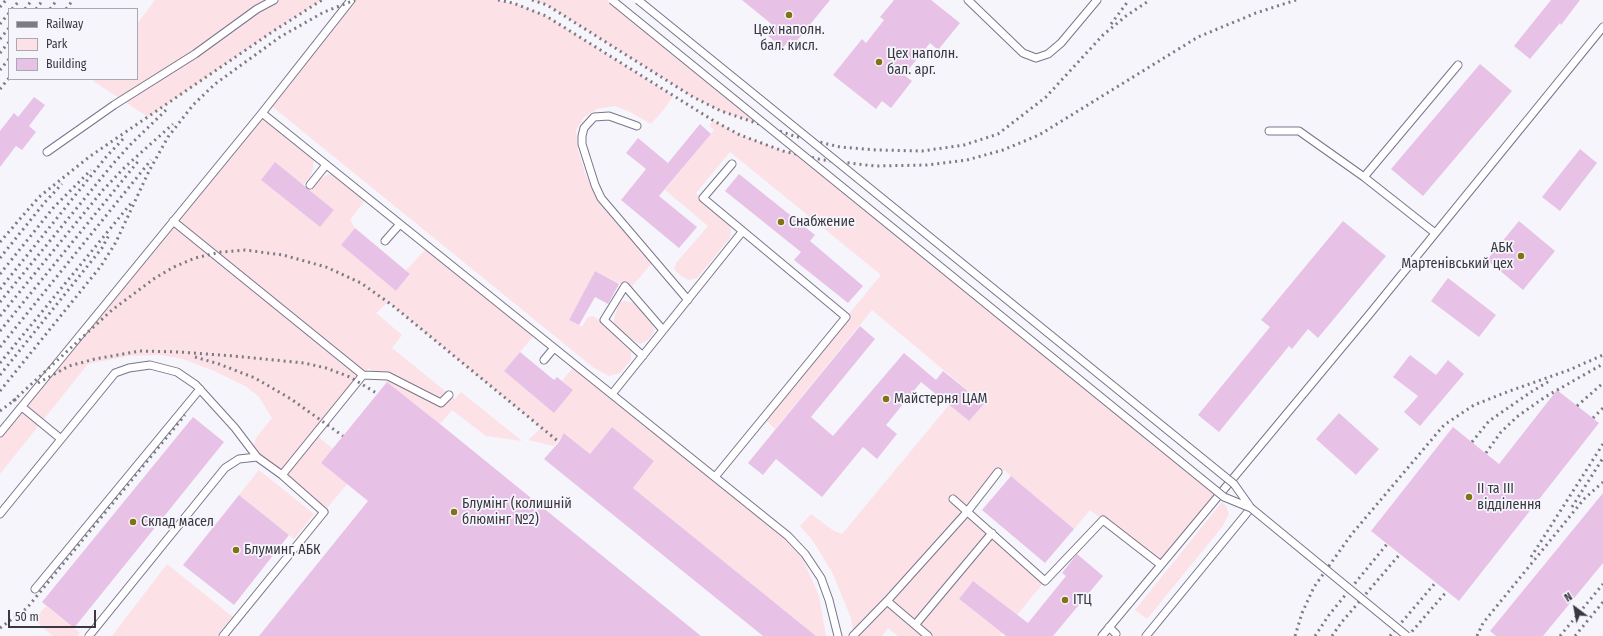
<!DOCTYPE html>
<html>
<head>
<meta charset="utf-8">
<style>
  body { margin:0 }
  #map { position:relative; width:1603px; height:636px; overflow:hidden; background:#f6f5fb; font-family:"Fira Sans Condensed",sans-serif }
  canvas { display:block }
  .legend { position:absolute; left:8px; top:8px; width:130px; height:72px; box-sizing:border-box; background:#f6f5fb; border:1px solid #aaa9b1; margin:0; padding:5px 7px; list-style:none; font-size:12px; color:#393742 }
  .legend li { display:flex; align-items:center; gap:8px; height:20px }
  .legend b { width:20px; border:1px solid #aaa9b1 }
  .north { position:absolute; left:1555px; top:588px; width:40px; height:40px; -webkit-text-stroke:3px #f6f5fb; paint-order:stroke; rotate:328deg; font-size:11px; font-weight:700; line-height:16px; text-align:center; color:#393742 }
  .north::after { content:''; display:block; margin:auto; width:14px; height:18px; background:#393742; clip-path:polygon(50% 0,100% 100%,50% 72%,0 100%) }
  .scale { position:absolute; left:8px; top:610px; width:88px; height:18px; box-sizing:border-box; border:2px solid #393742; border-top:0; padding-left:5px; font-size:12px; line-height:14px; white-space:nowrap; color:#393742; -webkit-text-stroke:3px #f6f5fb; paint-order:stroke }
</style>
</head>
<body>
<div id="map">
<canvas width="1603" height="636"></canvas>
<ul class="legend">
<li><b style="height:5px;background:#7c7b84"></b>Railway</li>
<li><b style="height:11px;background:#fce1e7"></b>Park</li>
<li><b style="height:11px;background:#e8c2e6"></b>Building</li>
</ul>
<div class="north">N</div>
<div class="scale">50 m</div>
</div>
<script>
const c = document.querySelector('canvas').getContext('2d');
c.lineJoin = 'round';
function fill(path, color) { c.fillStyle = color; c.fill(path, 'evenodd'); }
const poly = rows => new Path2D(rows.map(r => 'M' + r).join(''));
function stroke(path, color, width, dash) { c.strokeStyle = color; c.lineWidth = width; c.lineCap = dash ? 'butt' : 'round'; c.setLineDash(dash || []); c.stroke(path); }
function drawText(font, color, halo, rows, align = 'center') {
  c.font = font + ' "Fira Sans Condensed",sans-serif'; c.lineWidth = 3.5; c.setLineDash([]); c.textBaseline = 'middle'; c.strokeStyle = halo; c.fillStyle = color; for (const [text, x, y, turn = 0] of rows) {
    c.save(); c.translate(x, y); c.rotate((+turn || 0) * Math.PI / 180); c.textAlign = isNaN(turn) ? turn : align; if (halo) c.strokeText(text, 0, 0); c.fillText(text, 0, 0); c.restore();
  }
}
const green = poly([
  [155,0,322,0,275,30,148,117,93,81,94,79,137,79,137,24],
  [355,0,496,0,516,4,546,16,673,96,665,108,651,124,630,112,615,106,597,109,584,117,576,130,578,149,585,173,598,201,651,264,629,290,625,286,595,271,569,320,582,327,587,318,592,316,595,317,631,352,631,360,620,373,609,376,594,368,269,104,350,1],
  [532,0,612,0,769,127,721,111,693,97,547,5],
  [262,113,314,155,313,169,310,177,303,185,275,163,261,180,320,227,334,210,311,191,319,180,334,171,367,197,350,220,355,228,341,245,396,291,410,275,406,270,428,247,536,333,504,371,554,412,573,390,562,381,575,365,788,536,800,552,819,596,826,636,816,636,633,488,654,461,612,427,590,454,565,433,554,446,528,440,541,428,388,302,376,313,402,335,392,348,455,399,461,392,522,441,486,436,452,410,440,424,369,368,315,434,333,449,321,463,347,484,324,512,257,457,254,445,256,438,272,418,259,397,247,387,214,371,183,359,161,355,128,356,88,364,0,474,0,433],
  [714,121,740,135,783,151,803,155,1220,493,1161,565,1090,510,1074,529,1004,470,967,512,1045,581,1017,615,973,581,959,599,1002,633,999,636,898,636,888,628,882,636,854,636,851,618,832,572,813,541,800,526,811,514,834,531,842,534,949,405,969,421,984,404,872,310,775,429,763,418,881,275,730,152,696,193,729,221,731,231,730,238,697,278,689,280,681,276,674,269,676,263,708,226,665,190,714,130,709,125],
  [625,301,635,303,653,325,654,330,652,335,648,340,640,344,633,340,614,325,614,319,618,306,621,302],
  [259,470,314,514,294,539,239,495],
  [1222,502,1226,506,1229,514,1222,527,1147,619,1135,610],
  [167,564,233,617,217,636,112,636],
  [46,606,80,633,77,636,53,636,34,620]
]);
const building = poly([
  [742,0,830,0,795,43,790,39,783,48,768,36,775,27],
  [894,0,931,0,960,23,938,50,930,43,904,75,912,81,891,108,882,101,876,109,833,75,862,39,866,43,884,20,880,17],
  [1551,0,1580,0,1561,25,1560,23,1530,59,1514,46],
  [1480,64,1512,91,1423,196,1391,169],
  [34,97,45,105,29,126,36,132,22,150,16,146,0,167,0,131,14,113,18,117],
  [700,124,711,134,659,196,697,227,679,248,621,200,646,169,626,153,638,138,668,163],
  [1580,149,1597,163,1560,211,1542,197],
  [275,162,334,210,320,227,261,180],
  [739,174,815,235,810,241,863,286,848,303,794,260,801,252,725,191],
  [1343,221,1386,256,1318,338,1308,329,1292,349,1289,346,1219,432,1198,415,1270,327,1261,320],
  [1519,221,1555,251,1523,290,1487,260],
  [355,228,410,274,396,291,341,245],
  [595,271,619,284,608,304,595,297,579,325,569,320],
  [1448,278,1496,315,1479,337,1431,301],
  [860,326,875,339,811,417,833,436,904,353,936,380,943,371,984,404,969,421,921,382,886,425,897,434,877,459,863,447,822,497,776,459,763,475,748,463],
  [520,352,554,380,557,377,573,390,554,413,504,371],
  [1410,355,1436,375,1448,360,1464,374,1420,426,1404,412,1418,396,1393,377],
  [387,382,440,424,701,636,259,636,368,501,321,463],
  [1557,390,1599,423,1459,601,1371,531,1453,427,1499,464],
  [1339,413,1379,449,1356,475,1316,439],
  [193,417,224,442,74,628,42,602],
  [612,427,654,461,633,488,816,636,763,636,544,459,559,442,564,433,590,454],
  [1011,476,1074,529,1045,563,982,510],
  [1603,493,1603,563,1543,636,1496,636,1490,631],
  [239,495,289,535,234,605,183,565],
  [1077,554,1103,576,1053,636,1006,636,959,599,973,581,1028,623,1066,576,1062,573]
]);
const service = poly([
  [968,0,1023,53,1036,58,1048,54,1061,43,1097,0],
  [262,113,788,536,805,554,821,578,829,600,838,636],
  [637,126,609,116,594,117,584,128,582,136,582,144,595,185,601,198,688,300],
  [1269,131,1299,131,1364,177,1435,233],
  [47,152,114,105,195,54,257,9,274,0],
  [1364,177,1458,65],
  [310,185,326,165],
  [173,221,363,375,388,376,441,403,449,395],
  [385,241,400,224],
  [643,356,604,320,625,286,663,330],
  [544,360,554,348],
  [612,394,742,232],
  [22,407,61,439],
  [0,433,262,113,351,0],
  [715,477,846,317,703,198,732,164],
  [953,499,1045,581,1103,520,1161,565],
  [0,514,115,373,129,368,150,365,177,372,196,385,235,428,257,457],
  [35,589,200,389],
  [887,601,928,636],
  [915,625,992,533],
  [1109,627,1116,634],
  [89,636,225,468,239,459,257,457,282,475],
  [223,636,324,512,282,475,363,375],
  [853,636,887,601,967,512,998,472],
  [1102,636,1368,316,1603,27],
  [1146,636,1251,508]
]);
const rail = poly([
  [498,0,513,3,546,16,714,121,740,135,783,151,823,160,875,166,927,165,967,160,1003,150,1039,135,1198,37,1256,13,1296,0],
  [532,0,547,5,693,97,721,111,794,136,840,147,877,150,922,151,964,145,998,134,1046,97,1103,35,1126,16,1150,0],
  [0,7,6,0],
  [12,9,20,0],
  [25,9,32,0],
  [36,9,43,0],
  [50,9,57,0],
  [66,9,73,0],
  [0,24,9,13],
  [1111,24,1129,0],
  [0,39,9,28],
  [0,53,9,42],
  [0,70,9,59],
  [0,89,9,78],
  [0,242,39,197,89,157,275,30,322,0],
  [0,258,45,202,62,184],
  [0,274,54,207,91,170],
  [0,289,106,157,125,137],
  [0,302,112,165,130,145,166,110],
  [0,316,103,190,125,167,173,124],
  [0,331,140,159],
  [0,347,151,160],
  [195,357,219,364,255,378,291,399,343,436],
  [0,363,132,202],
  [0,375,102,248,110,233],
  [38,383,69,366,95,359,140,351,179,352,234,356,304,363,326,368,350,377,378,394],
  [0,391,101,266,116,242,149,171,168,137,193,105,215,84,280,37,324,12,355,0],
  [13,401,112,310,155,278,174,267,195,258,221,252,245,250,283,255,326,267,361,283,392,305,559,442],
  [1577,406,1603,383],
  [0,411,16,399],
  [1593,418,1603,408],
  [1472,442,1489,421,1531,392,1551,380],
  [1486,453,1501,432,1518,416,1545,397,1603,364],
  [1572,507,1603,458],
  [1531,557,1603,444],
  [0,628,27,608,185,415],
  [1295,636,1302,613,1314,587,1351,535,1444,425,1474,405,1507,392,1569,370,1603,355],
  [1315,636,1329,615,1387,544],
  [1332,636,1341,623,1400,554],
  [1390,636,1436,582],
  [1408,636,1447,591],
  [1477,636,1483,623,1584,499,1603,482],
  [1560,636,1603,584],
  [1575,636,1603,602]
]);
const serviceBridge = poly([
  [612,0,1224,497,1251,508],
  [638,0,1234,484,1251,508,1407,636]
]);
const markers = [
  [789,15,4,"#7f7314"],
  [879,62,4,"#7f7314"],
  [781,222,4,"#7f7314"],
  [1521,256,4,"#7f7314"],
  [886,399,4,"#7f7314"],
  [1469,497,4,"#7f7314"],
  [454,512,4,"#7f7314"],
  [133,522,4,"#7f7314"],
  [236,550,4,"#7f7314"],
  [1065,600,4,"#7f7314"]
];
const poiNames = [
  ["Цех наполн.",789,30,"center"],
  ["бал. кисл.",789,46,"center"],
  ["Цех наполн.",887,54],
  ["бал. арг.",887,70],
  ["Снабжение",789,222],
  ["АБК",1513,248,"right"],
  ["Мартенівський цех",1513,264,"right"],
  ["Майстерня ЦАМ",894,399],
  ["II та III",1477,489],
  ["відділення",1477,505],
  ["Блумінг (колишній",462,504],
  ["блюмінг №2)",462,520],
  ["Склад масел",141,522],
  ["Блуминг, АБК",244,550],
  ["ІТЦ",1073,600]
];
fill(green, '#fce1e7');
fill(building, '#e8c2e6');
stroke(service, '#7a758e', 9);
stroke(service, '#fff', 7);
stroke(rail, '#7c7b84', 3, [2, 4]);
stroke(serviceBridge, '#7a758e', 9, []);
stroke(serviceBridge, '#fff', 7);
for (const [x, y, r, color] of markers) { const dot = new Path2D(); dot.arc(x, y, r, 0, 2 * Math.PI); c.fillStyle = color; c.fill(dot); stroke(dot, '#f6f5fb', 1.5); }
drawText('14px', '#393742', '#f6f5fb', poiNames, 'left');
</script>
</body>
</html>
